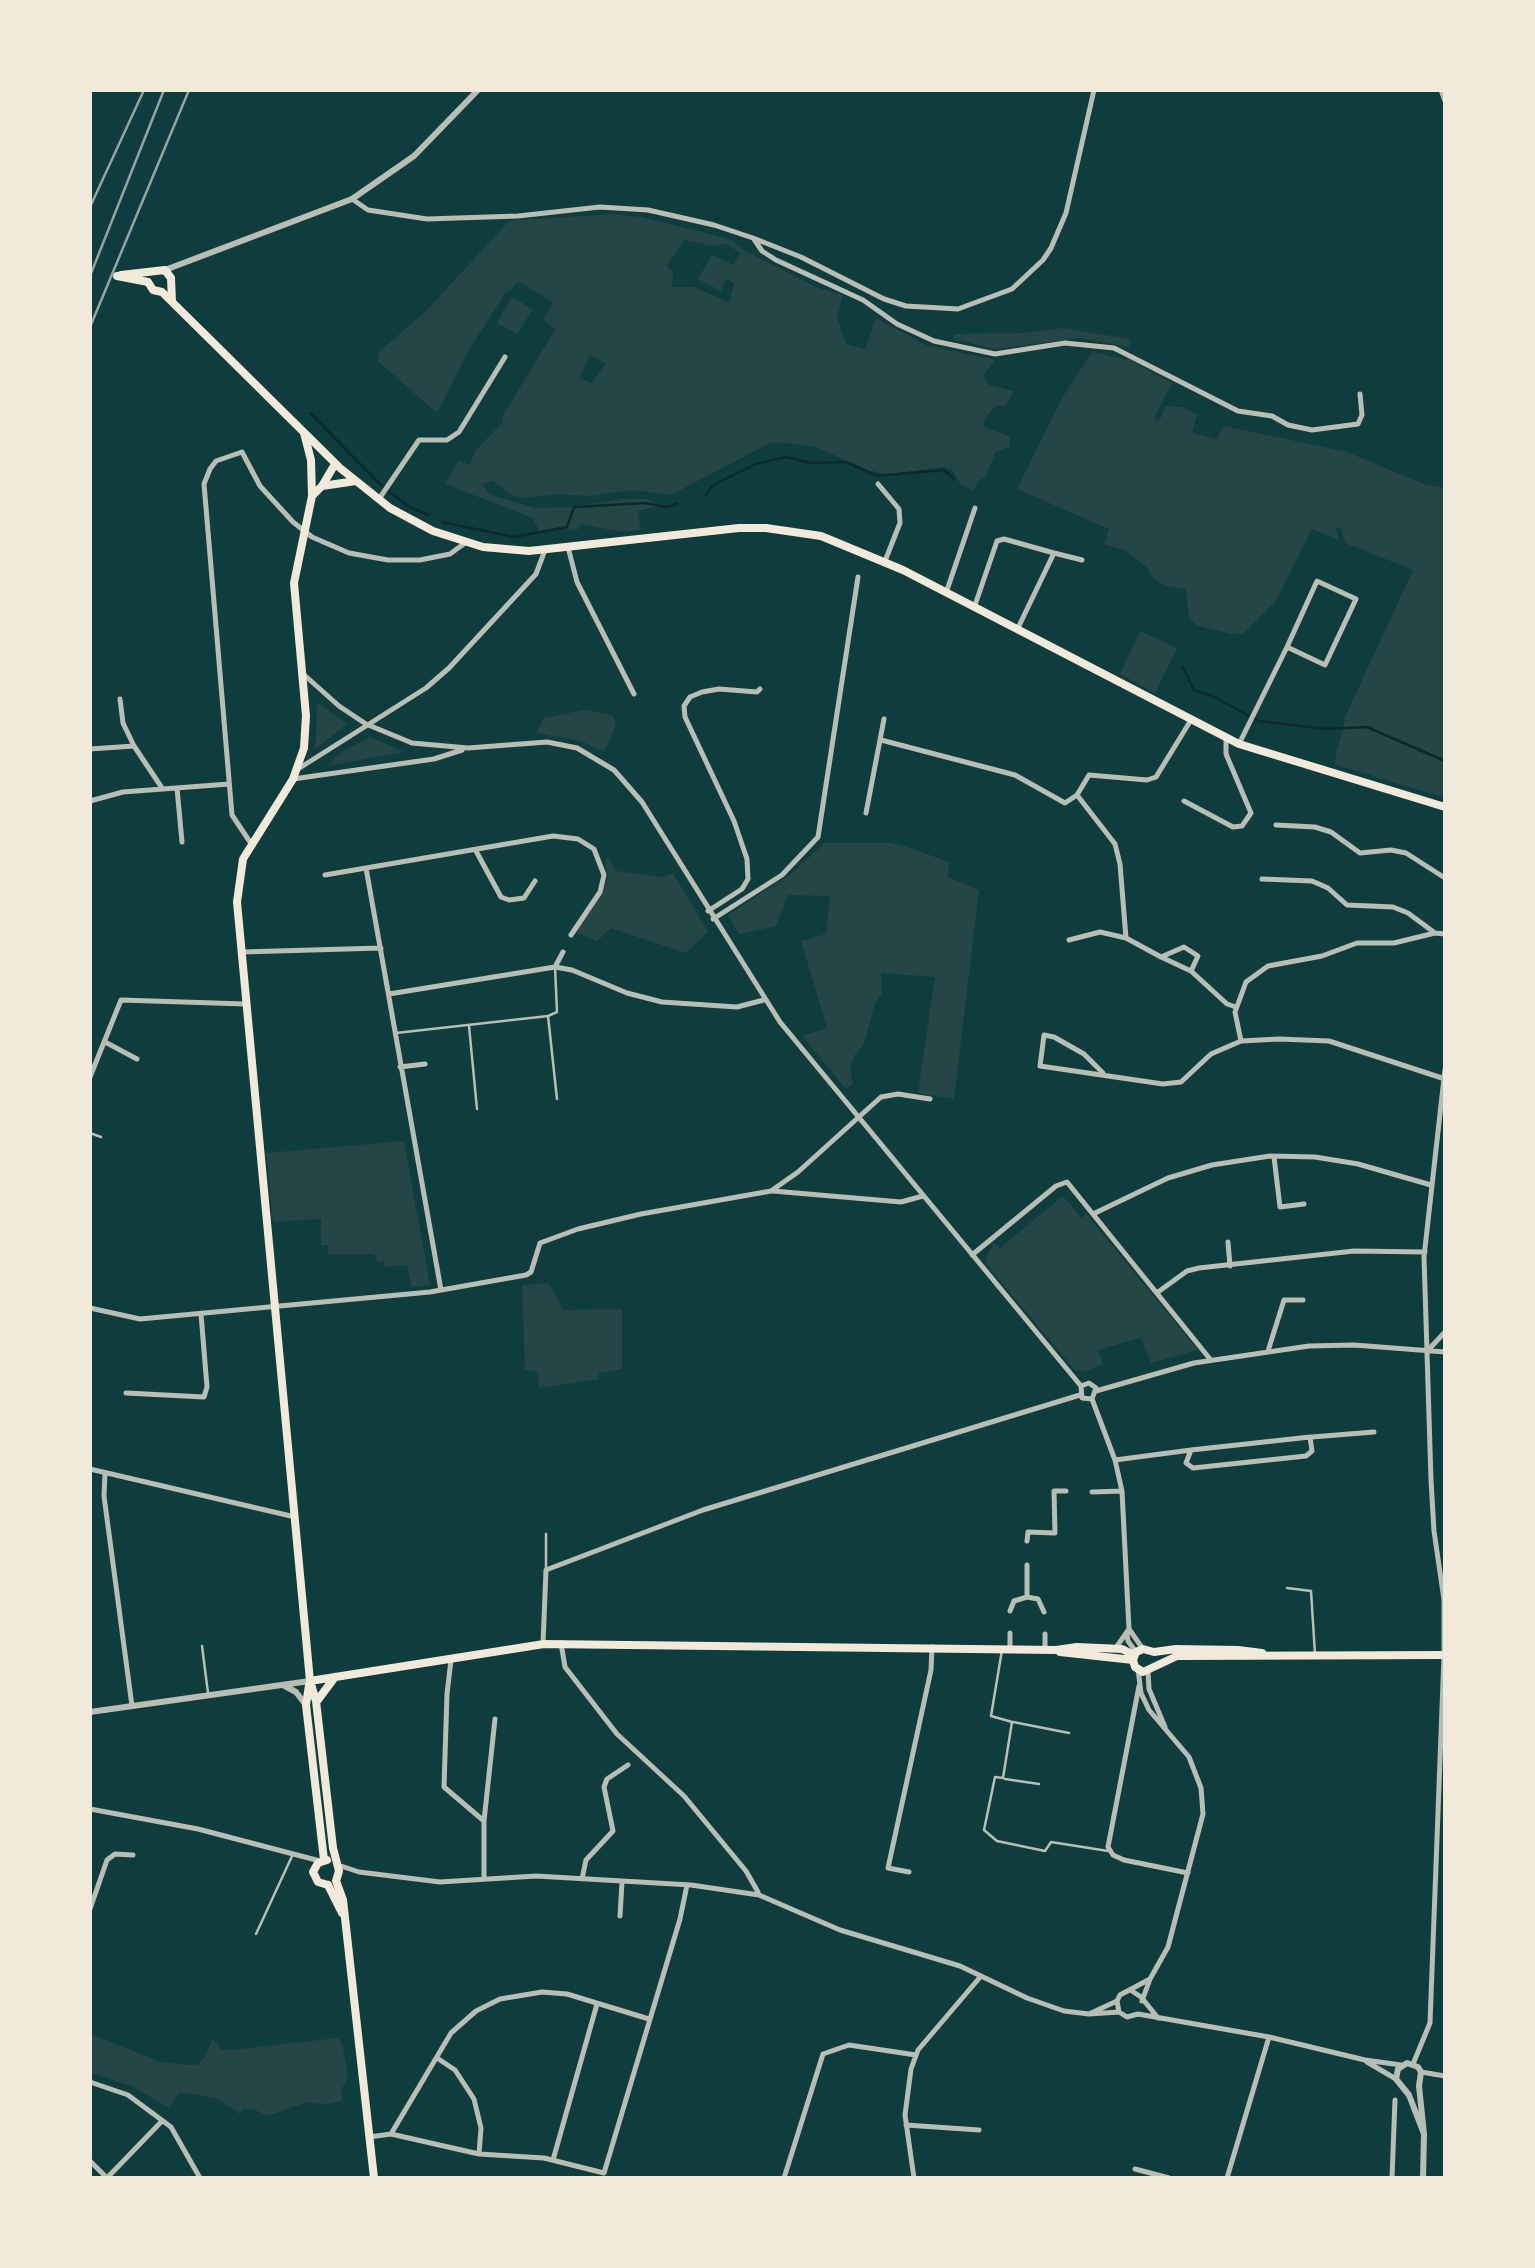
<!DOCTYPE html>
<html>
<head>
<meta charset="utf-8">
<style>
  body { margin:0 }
  #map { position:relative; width:1535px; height:2268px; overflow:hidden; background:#0f3d3e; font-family:Manrope,sans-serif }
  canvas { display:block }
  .frame { position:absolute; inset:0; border:92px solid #f1e9da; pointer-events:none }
</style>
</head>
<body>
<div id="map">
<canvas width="1535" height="2268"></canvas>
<div class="frame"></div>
</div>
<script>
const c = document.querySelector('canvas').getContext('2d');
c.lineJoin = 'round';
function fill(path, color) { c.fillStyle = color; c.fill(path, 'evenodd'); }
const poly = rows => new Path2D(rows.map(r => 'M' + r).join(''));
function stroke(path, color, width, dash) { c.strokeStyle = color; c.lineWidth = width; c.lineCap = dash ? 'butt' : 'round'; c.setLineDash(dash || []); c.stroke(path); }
const green = poly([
  [610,214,642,217,730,239,744,250,818,288,843,295,837,318,846,344,865,349,876,318,926,345,995,360,983,376,989,385,1014,391,1005,406,996,406,984,419,983,426,1010,437,1010,447,996,451,986,476,977,482,974,490,961,485,954,472,944,467,888,474,868,470,813,446,772,442,671,495,632,490,588,496,558,494,523,498,513,496,493,481,482,484,489,494,535,508,569,507,622,499,645,499,661,505,637,511,641,530,622,532,581,524,576,531,560,528,539,531,533,518,445,484,459,461,470,465,475,451,503,422,503,415,555,330,543,319,553,303,518,281,511,291,506,292,467,353,437,413,378,361,379,352,427,310,509,221],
  [684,240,713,246,726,244,741,253,734,265,712,255,698,279,721,291,726,279,734,283,729,303,695,287,672,287,673,272,667,266],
  [590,355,606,364,591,383,580,378],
  [511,297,533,309,517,334,497,323],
  [1063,328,1130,339,1129,347,1079,338,995,349,954,339,954,334,1023,333],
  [1092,352,1129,360,1172,383,1154,418,1158,424,1166,406,1183,407,1197,415,1192,433,1217,439,1224,426,1347,452,1424,484,1445,488,1445,798,1334,764,1346,715,1413,570,1345,543,1341,529,1336,528,1339,540,1312,529,1276,601,1244,633,1231,634,1198,626,1189,618,1186,589,1166,586,1154,579,1146,567,1126,551,1104,544,1109,529,1017,489,1062,398],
  [1140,631,1177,648,1155,693,1120,674],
  [317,702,347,724,315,749,316,734],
  [584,710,612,715,616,725,604,752,581,741,536,733,544,718],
  [370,737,404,752,327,766,340,753],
  [824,843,891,843,910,848,949,862,948,877,979,890,954,1099,918,1093,935,977,881,973,882,993,875,1003,864,1044,854,1056,850,1068,853,1084,846,1089,802,1036,827,1028,801,941,826,934,830,896,788,895,776,926,739,934,728,915,791,874],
  [609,858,616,871,664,877,673,873,708,932,686,953,611,928,597,941,575,932,608,879,605,860],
  [404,1141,430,1285,412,1287,407,1265,385,1267,384,1261,378,1262,374,1254,328,1254,329,1245,321,1245,321,1219,273,1222,267,1153],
  [1063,1196,1081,1218,1086,1214,1198,1350,1151,1363,1141,1338,1098,1350,1103,1364,1086,1371,1075,1370,1069,1363,996,1276,987,1264,986,1256,994,1243,1000,1248],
  [549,1283,563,1310,622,1309,622,1369,599,1373,599,1379,539,1388,537,1371,525,1370,522,1285],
  [90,2034,161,2062,188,2065,197,2065,204,2058,213,2039,222,2050,231,2050,337,2038,342,2043,348,2076,341,2091,342,2101,327,2104,307,2102,268,2116,253,2109,244,2109,240,2114,219,2099,193,2094,180,2093,169,2108,133,2087,90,2072]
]);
const stream = poly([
  [310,413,382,486,408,506,428,515],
  [706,496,711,487,723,480,756,464,786,457,812,463,846,462,877,476,944,470,954,479],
  [442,522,514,537,567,527,574,507,645,503,667,507,677,504],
  [1183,667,1194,690,1212,696,1259,721,1325,729,1367,727,1445,761]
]);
const service = poly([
  [548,1016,557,1099],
  [469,1026,477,1109],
  [396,1033,548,1016,557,1012,555,967],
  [90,1133,101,1137],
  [546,1534,546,1568],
  [1287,1588,1311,1591,1315,1654],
  [202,1646,208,1693],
  [1002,1650,991,1716,1012,1722,1003,1778,995,1777,984,1830,997,1841,1045,1851,1051,1842,1108,1851],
  [1013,1722,1069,1733],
  [1005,1779,1039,1784],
  [256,1934,293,1854]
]);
const minor = poly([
  [1441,90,1445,101],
  [352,199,368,210,427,219,518,216,600,207,648,210,714,225,753,238,801,257,884,299,906,306,958,309,1012,289,1043,260,1051,248,1066,213,1094,90],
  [754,239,762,251,776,260,863,300,897,324,934,341,995,354,1065,343,1114,348,1238,411,1272,416,1288,425,1312,430,1358,424,1362,415,1360,394],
  [878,484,899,509,900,523,885,561],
  [379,499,419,440,447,440,459,432,505,357],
  [568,547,577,582,634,694],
  [1054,553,1082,560],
  [946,593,975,508],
  [974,608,997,541,1004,539,1054,553,1017,630],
  [302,673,339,706,366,724,412,743,468,748,547,742,577,748,614,770,642,802,780,1022,1081,1386,1082,1398,1092,1399],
  [120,699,123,723,134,746,162,788],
  [881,740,1015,775,1065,803,1077,795],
  [1239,744,1287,647,1325,665,1356,599,1317,581,1287,647],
  [90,749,134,746],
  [298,769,426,688,449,668,536,574,545,550],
  [293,779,434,759,462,750],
  [177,788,182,842],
  [90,801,123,792,229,784],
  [1184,801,1233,827,1242,826,1251,813,1226,754,1226,738],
  [866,813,884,719],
  [1276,825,1315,827,1331,832,1360,853,1391,850,1406,853,1445,878],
  [250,842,232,815,204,484,210,469,216,461,242,452,260,486,293,522,312,537,349,553,388,560,420,560,450,554,465,543],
  [476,851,501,897,509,900,524,898,535,881],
  [366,868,441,1290],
  [325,875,553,836,578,839,594,849,604,875,600,892,571,935],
  [1262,879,1312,881,1328,888,1347,905,1393,907,1408,913,1435,933,1445,934],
  [708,911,742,889,748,879,747,859,734,821,685,717,684,706,690,697,702,692,719,689,757,692,760,689],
  [713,919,782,875,818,837,858,577],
  [1435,933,1394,943,1357,943,1322,956,1268,966,1246,982,1235,1012,1241,1041,1279,1039,1329,1041,1445,1079],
  [1126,938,1120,864,1115,844,1077,795,1089,775,1147,780,1156,777,1191,720],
  [1069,940,1100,932,1126,938,1161,957,1191,971,1198,956,1184,947,1161,957],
  [242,952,381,948],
  [555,967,563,952],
  [1191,971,1227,1004,1236,1007],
  [389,994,555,967,572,970,627,993,662,1002,737,1007,764,1000],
  [105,1042,137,1059],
  [400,1067,425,1064],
  [1103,1073,1084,1054,1054,1037,1044,1035,1040,1066,1163,1084,1181,1082,1211,1054,1241,1041],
  [90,1077,121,1000,245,1004],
  [1274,1157,1280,1207,1304,1204],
  [773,1191,901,1202,923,1196],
  [1095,1213,1168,1178,1212,1165,1270,1156,1315,1157,1358,1164,1431,1185],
  [1228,1242,1230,1266],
  [972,1255,1056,1186,1067,1182,1210,1359],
  [1158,1292,1187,1271,1199,1268,1354,1251,1425,1252],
  [90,1308,140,1319,430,1292,526,1275,531,1272,540,1243,578,1229,641,1214,771,1191,798,1172,881,1097,898,1094,930,1099],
  [1431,1347,1445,1332],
  [1268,1351,1284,1300,1303,1300],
  [1081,1386,1089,1383,1096,1388,1092,1399,1115,1460,1122,1491,1129,1629,1115,1649],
  [1096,1391,1194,1363,1309,1346,1354,1345,1445,1352],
  [126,1393,204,1397,207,1387,201,1314],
  [1310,1437,1312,1451,1306,1456,1193,1468,1186,1463,1191,1450,1310,1437],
  [1312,1437,1374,1432],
  [1115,1460,1191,1450],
  [90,1469,295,1517],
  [105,1473,104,1496,132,1706],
  [1092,1492,1122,1491],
  [1027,1541,1028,1532,1055,1533,1054,1491,1066,1491],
  [1027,1565,1027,1597],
  [1010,1611,1014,1601,1027,1597,1038,1599,1044,1612],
  [1129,1629,1143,1649],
  [1045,1634,1045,1650],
  [1127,1634,1128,1641,1136,1652],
  [561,1643,565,1667,617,1734,684,1796,746,1871,758,1892],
  [543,1644,546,1570,703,1510,1080,1395],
  [1010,1649,1010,1633],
  [451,1660,447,1694,444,1787,484,1821,484,1879],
  [1138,1669,1141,1693,1149,1710,1189,1757,1201,1788,1203,1814,1168,1947,1150,1979,1142,2001],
  [1148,1672,1149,1689,1165,1727],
  [1139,1686,1108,1847,1113,1855,1124,1860,1188,1873],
  [90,1809,198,1829,320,1861],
  [484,1821,495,1719],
  [338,1865,359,1872,440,1882,536,1876,691,1885,759,1895,840,1930,960,1966,1027,1998,1064,2011,1089,2014],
  [909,1872,888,1868,931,1670,932,1647],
  [582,1879,586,1860,613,1831,604,1787,607,1779,628,1765],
  [90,1909,107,1860,115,1854,133,1855],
  [620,1916,622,1882],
  [1150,1979,1120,1995,1117,2001,1119,2012,1127,2017,1138,2014,1269,2037,1365,2060,1401,2065],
  [1132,1991,1141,1997,1158,2018],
  [1117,2001,1089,2014,1119,2012],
  [437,2058,455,2070,474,2099,481,2128,479,2154],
  [1367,2062,1396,2079],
  [1413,2064,1430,2023,1444,1655,1444,1600,1434,1531,1431,1480,1424,1257,1445,1069],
  [1421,2072,1445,2076],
  [90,2082,128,2095,171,2127,200,2178],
  [906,2125,979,2130],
  [391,2134,451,2033,476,2011,500,1999,542,1992,567,1994,649,2019],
  [369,2137,391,2134,479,2154,544,2158,604,2173,680,1919,687,1885],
  [553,2160,597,2004],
  [90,2161,107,2178],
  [1135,2169,1169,2178],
  [107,2178,162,2121],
  [784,2178,823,2054,849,2045,916,2055],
  [914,2178,905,2115,911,2069,918,2050,981,1976],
  [1227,2178,1269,2037],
  [1392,2178,1395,2100]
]);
const tertiary = poly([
  [165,270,352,199,414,156,478,90],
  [283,1685,296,1692,306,1705],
  [90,1712,310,1681],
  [1423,2178,1424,2134,1419,2086,1421,2072,1418,2067,1407,2063,1398,2069,1396,2079,1409,2095,1424,2134]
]);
const secondary = poly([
  [121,275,165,270,171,278,172,301],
  [117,276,148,282,153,290,162,292,340,468,390,508,433,531,483,547,529,551,739,528,766,528,821,536,903,570,1239,744,1445,807],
  [304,433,311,460,312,496,294,583,306,716,304,748,293,779,243,859,237,902,310,1681,316,1701,333,1848,339,1871,336,1881,343,1900,374,2178],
  [322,486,356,481],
  [312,496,322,486,335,464],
  [1060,1652,1133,1660],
  [1262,1653,1238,1650,1176,1649,1154,1652,1143,1649,1136,1652,1133,1660,1135,1667,1143,1672,1177,1656,1445,1655],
  [310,1681,544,1644,1056,1650,1077,1647,1122,1649,1134,1655],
  [309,1685,306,1705,324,1860],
  [317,1701,335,1677],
  [327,1860,318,1863,313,1872,318,1882,328,1885],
  [328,1885,342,1913]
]);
const rail = poly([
  [90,207,144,90],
  [90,276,164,90],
  [90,327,189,90]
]);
fill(green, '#244646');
stroke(stream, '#0a2a2b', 2.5);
stroke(service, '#b8beb3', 2.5);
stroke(minor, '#b8beb3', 5);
stroke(tertiary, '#b8beb3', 6);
stroke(secondary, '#f1e9da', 8);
stroke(rail, '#97a49c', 2.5);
</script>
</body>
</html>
